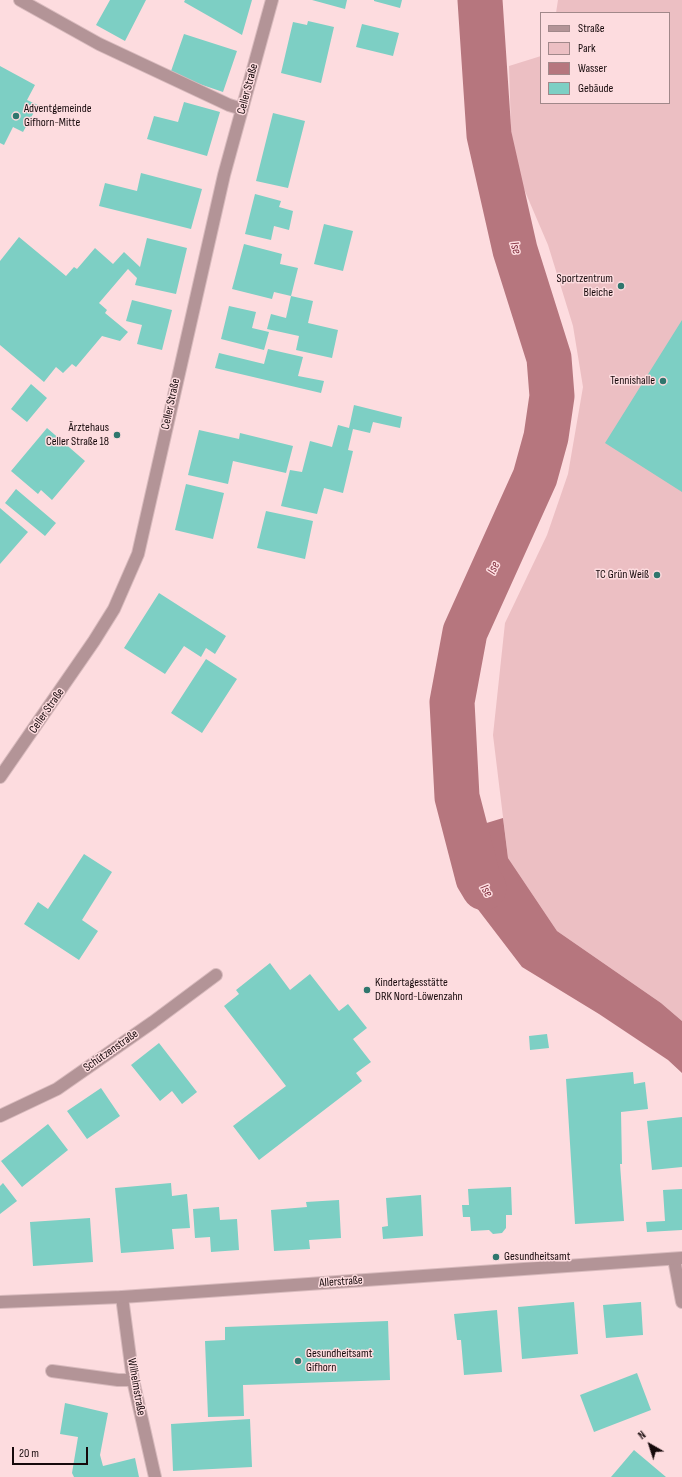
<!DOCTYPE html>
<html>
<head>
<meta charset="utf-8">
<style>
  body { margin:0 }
  #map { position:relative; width:682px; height:1477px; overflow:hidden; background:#fddcdf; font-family:"Sofia Sans Condensed",sans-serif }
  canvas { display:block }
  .legend { position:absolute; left:540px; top:12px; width:130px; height:92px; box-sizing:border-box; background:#fddcdf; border:1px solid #a1888a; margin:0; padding:5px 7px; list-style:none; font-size:12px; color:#16090b }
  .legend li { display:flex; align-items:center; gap:8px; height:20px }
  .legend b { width:20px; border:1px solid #a1888a }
  .north { position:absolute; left:630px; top:1425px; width:40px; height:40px; -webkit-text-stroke:3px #fddcdf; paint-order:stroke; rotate:321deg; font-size:11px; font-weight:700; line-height:16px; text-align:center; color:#16090b }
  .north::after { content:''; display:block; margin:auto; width:14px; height:18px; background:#16090b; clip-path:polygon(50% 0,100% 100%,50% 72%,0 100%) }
  .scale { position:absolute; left:12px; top:1447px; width:76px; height:18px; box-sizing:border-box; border:2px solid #16090b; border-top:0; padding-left:5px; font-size:12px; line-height:14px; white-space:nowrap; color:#16090b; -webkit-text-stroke:3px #fddcdf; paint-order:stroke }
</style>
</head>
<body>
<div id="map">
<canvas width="682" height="1477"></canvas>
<ul class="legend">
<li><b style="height:5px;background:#b39497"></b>Straße</li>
<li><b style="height:11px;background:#ecbfc3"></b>Park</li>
<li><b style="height:11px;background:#b6767e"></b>Wasser</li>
<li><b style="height:11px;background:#7dcfc4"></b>Gebäude</li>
</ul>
<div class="north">N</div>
<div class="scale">20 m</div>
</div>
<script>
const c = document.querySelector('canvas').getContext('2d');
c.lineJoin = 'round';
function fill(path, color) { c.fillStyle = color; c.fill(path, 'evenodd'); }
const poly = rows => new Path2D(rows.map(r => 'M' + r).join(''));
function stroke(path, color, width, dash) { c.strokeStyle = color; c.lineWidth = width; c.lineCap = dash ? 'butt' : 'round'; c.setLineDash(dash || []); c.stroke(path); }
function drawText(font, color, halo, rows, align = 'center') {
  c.font = font + ' "Sofia Sans Condensed",sans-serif'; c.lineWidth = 3; c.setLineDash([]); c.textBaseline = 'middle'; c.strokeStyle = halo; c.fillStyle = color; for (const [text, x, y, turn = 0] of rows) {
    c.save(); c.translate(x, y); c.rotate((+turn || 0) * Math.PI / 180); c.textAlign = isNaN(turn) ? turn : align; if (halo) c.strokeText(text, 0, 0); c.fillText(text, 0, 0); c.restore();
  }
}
const green = poly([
  [558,0,682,0,682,1021,661,1003,557,931,508,858,493,735,505,623,547,535,568,474,583,387,573,326,548,245,512,161,509,66,541,56,541,103,669,103,669,13,556,13]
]);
const water = poly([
  [503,818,508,858,557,931,661,1003,682,1021,682,1073,668,1060,599,1014,522,967,470,899,457,832]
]);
const river = poly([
  [480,0,489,135,515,250,549,358,552,396,546,437,535,477,465,632,452,702,457,797,478,878,484,888]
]);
const building = poly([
  [110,0,146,0,125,41,96,25],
  [185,0,252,0,242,35,184,2],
  [312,0,347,0,345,9],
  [374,0,402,0,400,8,374,1],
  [308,21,334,27,321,83,281,73,293,22,307,25],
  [362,24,399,33,393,56,356,47],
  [184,34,237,51,223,92,170,74],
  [0,66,35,85,27,100,38,105,23,132,13,127,4,145,0,143],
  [184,102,220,112,207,156,147,139,154,116,178,122],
  [273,113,305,121,288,188,256,181],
  [141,173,202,189,191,229,99,206,105,183,137,191],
  [255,194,281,201,279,207,293,211,289,230,274,226,271,240,245,234],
  [324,224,353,231,343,271,314,264],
  [19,237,66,276,74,267,77,269,95,248,113,264,124,252,140,267,147,238,187,248,176,294,135,285,137,278,128,269,99,303,107,310,105,313,128,332,120,341,102,336,76,367,72,364,63,373,56,367,44,382,0,345,0,261],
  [244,244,282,254,280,264,298,268,291,296,313,301,308,323,338,330,332,358,296,350,299,336,267,329,271,314,286,318,291,296,274,292,272,299,232,289],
  [132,300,172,310,162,350,137,344,142,325,126,321],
  [229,306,256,312,252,328,269,332,264,350,221,339],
  [682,320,682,492,605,443],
  [268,349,303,357,298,376,324,381,321,393,215,368,219,353,264,364],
  [31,384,47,398,27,422,11,409],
  [354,405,402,417,400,428,373,422,370,433,353,429,348,450,353,451,343,493,324,488,317,514,281,506,290,470,302,472,310,441,332,447,338,425,349,428],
  [47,428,85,461,52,500,41,490,38,494,11,471],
  [199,430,239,439,240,433,293,446,286,473,233,461,228,484,188,475],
  [186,484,224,493,213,539,175,530],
  [16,489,56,523,45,536,5,503],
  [0,508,28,532,0,564],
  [266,511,313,521,305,559,257,548],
  [159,593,226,636,215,654,206,648,201,657,184,646,165,674,124,648],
  [206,659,237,679,202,733,171,713],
  [84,854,112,872,82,920,98,931,79,960,24,924,38,902,48,909],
  [270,963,290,990,310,974,339,1011,348,1004,367,1028,353,1039,371,1062,356,1073,362,1081,259,1160,233,1126,286,1086,224,1006,239,994,236,990],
  [547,1034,549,1048,530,1050,529,1036],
  [159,1043,197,1092,182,1104,172,1091,160,1101,131,1065],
  [633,1072,634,1084,645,1082,648,1109,621,1112,622,1164,620,1164,624,1221,575,1224,566,1079],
  [101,1088,120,1116,87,1139,67,1111],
  [682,1117,682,1167,652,1170,647,1121],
  [48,1124,68,1150,22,1187,1,1161],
  [3,1183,17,1201,0,1214,0,1186],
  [171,1183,172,1196,187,1194,190,1228,172,1229,174,1249,121,1253,115,1188],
  [511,1187,512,1215,506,1215,506,1228,502,1233,493,1234,489,1230,471,1231,470,1217,463,1217,462,1205,469,1205,468,1189],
  [682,1189,682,1230,647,1232,646,1222,665,1221,663,1190],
  [421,1195,423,1236,383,1239,382,1227,388,1226,386,1198],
  [339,1200,341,1238,309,1240,310,1249,274,1251,271,1210,307,1207,306,1202],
  [219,1207,220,1220,237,1219,239,1250,211,1252,210,1237,195,1238,193,1209],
  [90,1218,93,1262,33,1266,30,1222],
  [574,1302,578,1354,522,1359,518,1307],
  [641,1302,643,1335,606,1338,603,1305],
  [497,1310,502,1372,464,1375,461,1340,457,1340,454,1314],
  [388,1321,390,1380,243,1385,244,1416,208,1417,205,1341,225,1340,225,1327],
  [637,1373,651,1410,594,1432,580,1395],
  [65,1403,108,1413,100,1455,103,1466,135,1458,139,1477,74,1477,72,1473,78,1437,60,1434],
  [250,1419,252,1467,173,1471,171,1424],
  [634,1450,666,1477,611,1477]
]);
const service = poly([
  [20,0,99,44,229,105,242,109],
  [52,1371,118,1380,133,1380]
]);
const minor = poly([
  [0,1116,57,1089,153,1022,216,975],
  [674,1259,682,1302],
  [122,1297,133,1380,155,1477]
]);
const tertiary = poly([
  [0,777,94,641,114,609,138,554,224,175,272,0],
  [0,1302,122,1297,682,1258]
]);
const markers = [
  [16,116,4,"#2f766d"],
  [621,286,4,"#2f766d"],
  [663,381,4,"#2f766d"],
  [117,435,4,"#2f766d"],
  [657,575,4,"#2f766d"],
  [367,990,4,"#2f766d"],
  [496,1257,4,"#2f766d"],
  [298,1361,4,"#2f766d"]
];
const streetNames = [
  ["Celler Straße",248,89,-75],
  ["Celler Straße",171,404,-78],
  ["Celler Straße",47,711,-55],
  ["Schützenstraße",111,1051,-35],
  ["Allerstraße",341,1282,-4],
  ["Wilhelmstraße",136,1387,80]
];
const poiNames = [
  ["Adventgemeinde",24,109],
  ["Gifhorn-Mitte",24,123],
  ["Sportzentrum",613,279,"right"],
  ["Bleiche",613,293,"right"],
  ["Tennishalle",655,381,"right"],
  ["Ärztehaus",109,428,"right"],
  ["Celler Straße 18",109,442,"right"],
  ["TC Grün Weiß",649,575,"right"],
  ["Kindertagesstätte",375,983],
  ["DRK Nord-Löwenzahn",375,997],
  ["Gesundheitsamt",504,1257],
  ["Gesundheitsamt",306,1354],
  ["Gifhorn",306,1368]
];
const waterNames = [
  ["Ise",515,248,75],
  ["Ise",494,568,-66],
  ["Ise",486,891,59]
];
fill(green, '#ecbfc3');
fill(water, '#b6767e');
stroke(river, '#b6767e', 45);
fill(building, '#7dcfc4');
stroke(service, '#d8babd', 14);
stroke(minor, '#d8babd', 14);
stroke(tertiary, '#d8babd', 14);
stroke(service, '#b39497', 12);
stroke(minor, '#b39497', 12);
stroke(tertiary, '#b39497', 12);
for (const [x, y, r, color] of markers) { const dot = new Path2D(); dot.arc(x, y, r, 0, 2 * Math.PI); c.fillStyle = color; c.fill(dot); stroke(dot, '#fddcdf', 1.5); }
drawText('12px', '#16090b', '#fddcdf', streetNames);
drawText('12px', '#16090b', '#fddcdf', poiNames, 'left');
drawText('italic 13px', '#823140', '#fddcdf', waterNames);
</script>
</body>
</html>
